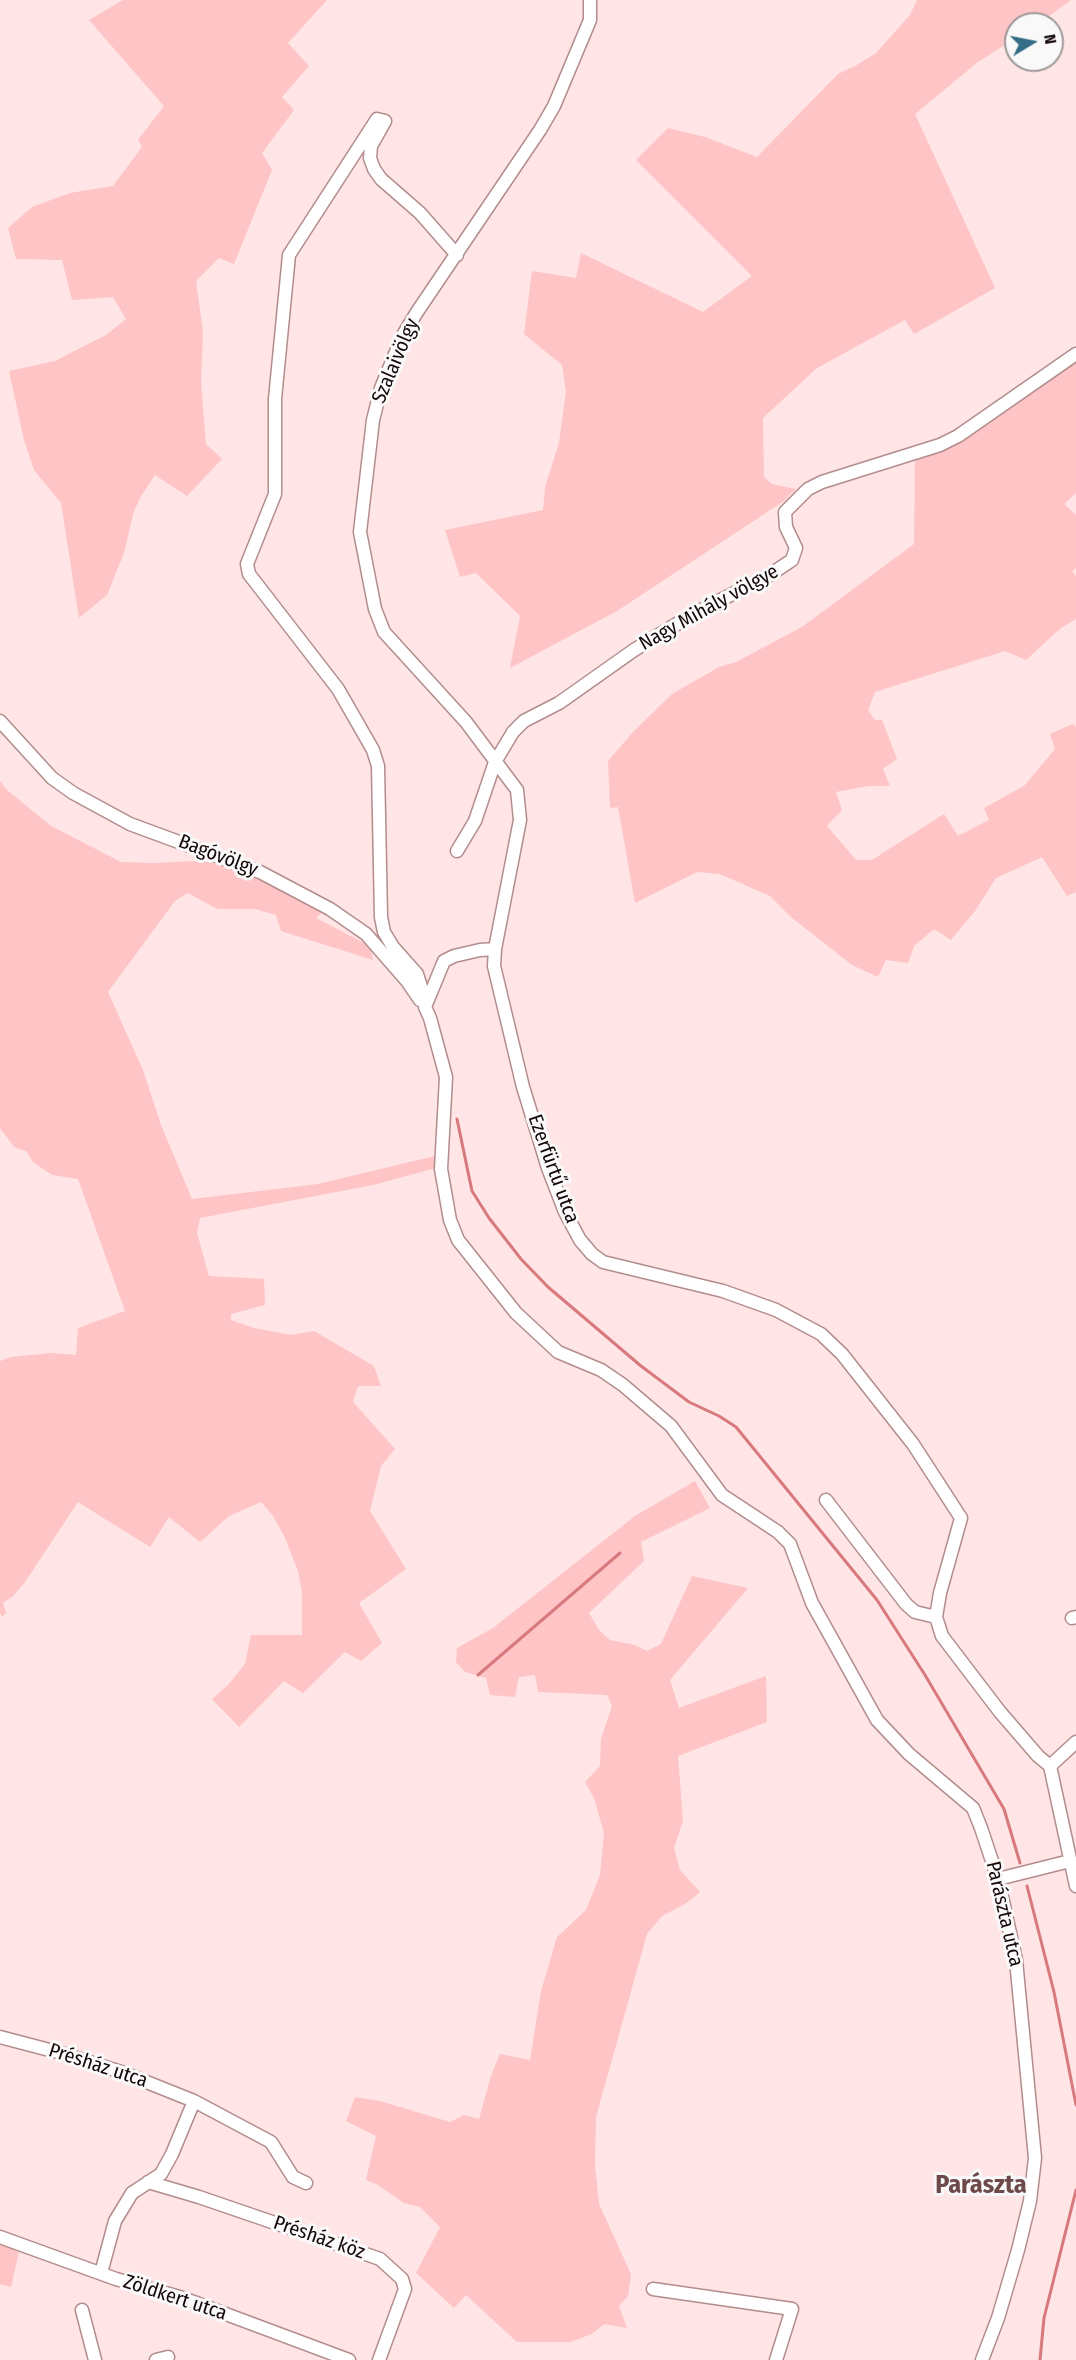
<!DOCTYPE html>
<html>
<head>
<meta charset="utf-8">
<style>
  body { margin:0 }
  #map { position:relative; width:1076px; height:2360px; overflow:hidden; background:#ffe5e5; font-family:"Fira Sans Condensed",sans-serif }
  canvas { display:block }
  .north { position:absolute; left:1004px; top:12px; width:60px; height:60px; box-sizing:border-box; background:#f9f9f9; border:2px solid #9e9899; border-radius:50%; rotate:80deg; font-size:16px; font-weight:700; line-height:24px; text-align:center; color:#150708 }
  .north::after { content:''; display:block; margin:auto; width:21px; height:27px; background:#336e86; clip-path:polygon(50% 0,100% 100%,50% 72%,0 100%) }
</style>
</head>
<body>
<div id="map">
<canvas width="1076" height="2360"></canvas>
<div class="north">N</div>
</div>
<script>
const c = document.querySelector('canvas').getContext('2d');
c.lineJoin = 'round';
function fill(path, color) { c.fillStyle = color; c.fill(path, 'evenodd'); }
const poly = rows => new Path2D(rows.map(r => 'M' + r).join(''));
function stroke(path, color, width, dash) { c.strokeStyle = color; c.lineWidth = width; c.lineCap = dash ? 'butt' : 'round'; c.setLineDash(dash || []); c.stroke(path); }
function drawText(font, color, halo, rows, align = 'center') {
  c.font = font + ' "Fira Sans Condensed",sans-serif'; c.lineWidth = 6; c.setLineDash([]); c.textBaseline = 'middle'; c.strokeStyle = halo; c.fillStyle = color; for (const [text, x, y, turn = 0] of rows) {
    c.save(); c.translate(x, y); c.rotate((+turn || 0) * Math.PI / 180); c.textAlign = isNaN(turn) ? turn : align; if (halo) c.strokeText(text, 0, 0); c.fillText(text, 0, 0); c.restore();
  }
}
const green = poly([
  [123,0,327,0,288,43,309,66,282,97,294,110,262,153,272,170,234,264,219,258,196,281,203,332,201,382,206,444,222,459,187,496,155,475,141,496,134,511,124,553,107,595,79,618,61,503,34,470,24,440,9,371,55,361,106,335,126,319,113,297,72,300,62,260,16,259,8,228,32,207,70,193,113,186,142,147,138,140,164,106,89,20],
  [917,0,1071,0,1038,24,1016,24,1016,38,978,62,915,114,995,288,914,334,905,320,817,368,763,418,764,477,772,484,796,489,784,501,617,611,510,668,520,616,476,573,460,577,445,530,543,510,545,487,559,443,566,391,562,365,524,334,532,271,576,278,581,253,703,312,752,276,636,160,668,128,705,137,757,157,838,74,857,65,876,53,910,15],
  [1076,359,1076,493,1064,504,1076,515,1076,568,1072,571,1076,576,1076,619,1061,628,1026,660,1005,651,875,692,868,710,875,720,882,720,897,759,883,769,890,786,868,786,836,792,842,810,827,826,856,860,872,860,944,814,958,836,989,820,984,808,1024,786,1055,749,1050,734,1073,724,1076,727,1076,892,1067,896,1042,857,996,878,975,911,951,940,934,929,914,946,908,963,886,960,878,977,852,965,791,917,770,896,720,874,697,872,635,903,618,807,610,808,608,761,633,732,672,694,719,667,736,662,802,627,914,544,915,458],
  [0,781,7,790,51,826,121,862,153,863,201,861,232,866,323,911,316,918,370,946,373,960,281,931,276,915,255,909,217,909,188,893,175,901,108,992,143,1070,161,1125,192,1199,318,1184,435,1156,436,1168,373,1185,200,1218,197,1233,209,1276,264,1279,265,1305,231,1314,231,1320,254,1328,291,1335,314,1331,374,1366,381,1386,358,1386,353,1402,395,1449,381,1466,370,1511,406,1569,359,1603,382,1643,361,1661,345,1652,303,1693,284,1681,239,1727,212,1699,228,1685,245,1664,251,1635,302,1635,302,1593,298,1571,285,1538,273,1516,261,1502,229,1516,200,1542,169,1517,150,1547,78,1502,25,1582,13,1596,3,1603,6,1613,2,1617,0,1613,0,1361,11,1357,51,1353,76,1355,78,1328,125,1311,78,1179,52,1175,33,1162,26,1151,14,1147,0,1128],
  [695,1481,710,1508,641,1542,644,1561,589,1613,599,1630,610,1640,635,1645,647,1651,661,1644,692,1576,748,1588,670,1680,679,1708,766,1676,767,1722,678,1756,683,1821,674,1848,680,1870,700,1892,685,1904,662,1916,647,1934,596,2117,595,2166,599,2204,631,2274,628,2296,619,2306,627,2328,604,2324,592,2334,570,2342,517,2342,466,2295,454,2308,416,2273,440,2227,420,2207,404,2203,376,2184,366,2180,376,2136,346,2121,355,2097,380,2101,450,2122,464,2115,479,2119,491,2076,500,2054,530,2060,541,1991,557,1937,586,1910,600,1875,604,1833,594,1798,585,1782,600,1766,601,1739,612,1706,607,1695,538,1692,535,1675,519,1677,515,1697,490,1695,486,1678,465,1672,456,1662,457,1648,493,1628,635,1516],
  [0,2244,19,2252,11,2287,0,2284]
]);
const stream = poly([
  [457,1119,472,1191,489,1218,521,1259,548,1287,641,1366,689,1402,719,1416,736,1427,877,1600,925,1675,1004,1809,1020,1863],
  [478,1675,620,1553],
  [1027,1886,1054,1992,1076,2105],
  [1040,2360,1044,2318,1076,2190]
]);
const street = poly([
  [590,0,590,20,554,106,540,130,417,312,403,335,381,388,373,420,360,532,375,609,384,632,466,722,517,790,520,820,495,949,494,966,523,1087,548,1168,565,1212,580,1240,592,1254,603,1262,723,1291,776,1310,821,1334,842,1354,913,1444,961,1518,940,1593,936,1617,942,1636,1000,1712,1038,1756,1050,1766,1076,1886],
  [0,721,52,778,73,793,130,824,260,872,330,909,366,934,407,981,420,1000],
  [457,851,475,821,495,762,513,732,524,721,559,703,634,650,690,616,771,574,792,560,796,548,786,527,785,512,808,489,822,482,940,445,958,436,1076,354],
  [495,949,480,950,454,956,444,961,425,1007,430,1018,446,1077,441,1169,450,1220,458,1240,516,1313,558,1352,601,1370,623,1385,671,1426,722,1495,778,1532,790,1544,812,1603,877,1720,909,1754,973,1808,981,1828,998,1879,1016,1960,1035,2158,1030,2201,1018,2250,998,2318,982,2360],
  [423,993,417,974,393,947,384,932,381,917,378,766,373,750,338,689,249,574,247,564,275,494,275,399,289,255,377,119,385,121,371,146,370,158,374,169,381,179,420,213,457,255],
  [826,1500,906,1604,915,1612,936,1617],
  [1072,1618,1076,1617],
  [1050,1766,1076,1742],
  [998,1879,1070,1861],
  [0,2037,61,2053,124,2073,194,2101,271,2142,293,2177,306,2183],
  [148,2182,199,2197,380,2259,402,2279,405,2289,379,2360],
  [0,2237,116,2279,183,2298,349,2360],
  [101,2273,115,2221,132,2193,161,2174,172,2154,194,2101],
  [653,2289,792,2309,776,2360],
  [82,2310,95,2360],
  [156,2360,168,2357]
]);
const streetNames = [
  ["Szalaivölgy",396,361,-67],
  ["Nagy Mihály völgye",709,608,-29],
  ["Bagóvölgy",218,856,21],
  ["Ezerfürtű utca",553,1169,70],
  ["Parászta utca",1004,1914,77],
  ["Présház utca",98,2066,18],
  ["Présház köz",319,2238,19],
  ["Zöldkert utca",175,2298,18]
];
const districtNames = [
  ["Parászta",981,2186]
];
fill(green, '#ffc4c5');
stroke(stream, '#d7797d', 3);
stroke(street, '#b38c8c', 15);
stroke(street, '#fff', 12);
drawText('20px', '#150708', '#f9f9f9', streetNames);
drawText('bold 26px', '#6d494a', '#f9f9f9', districtNames);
</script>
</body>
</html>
